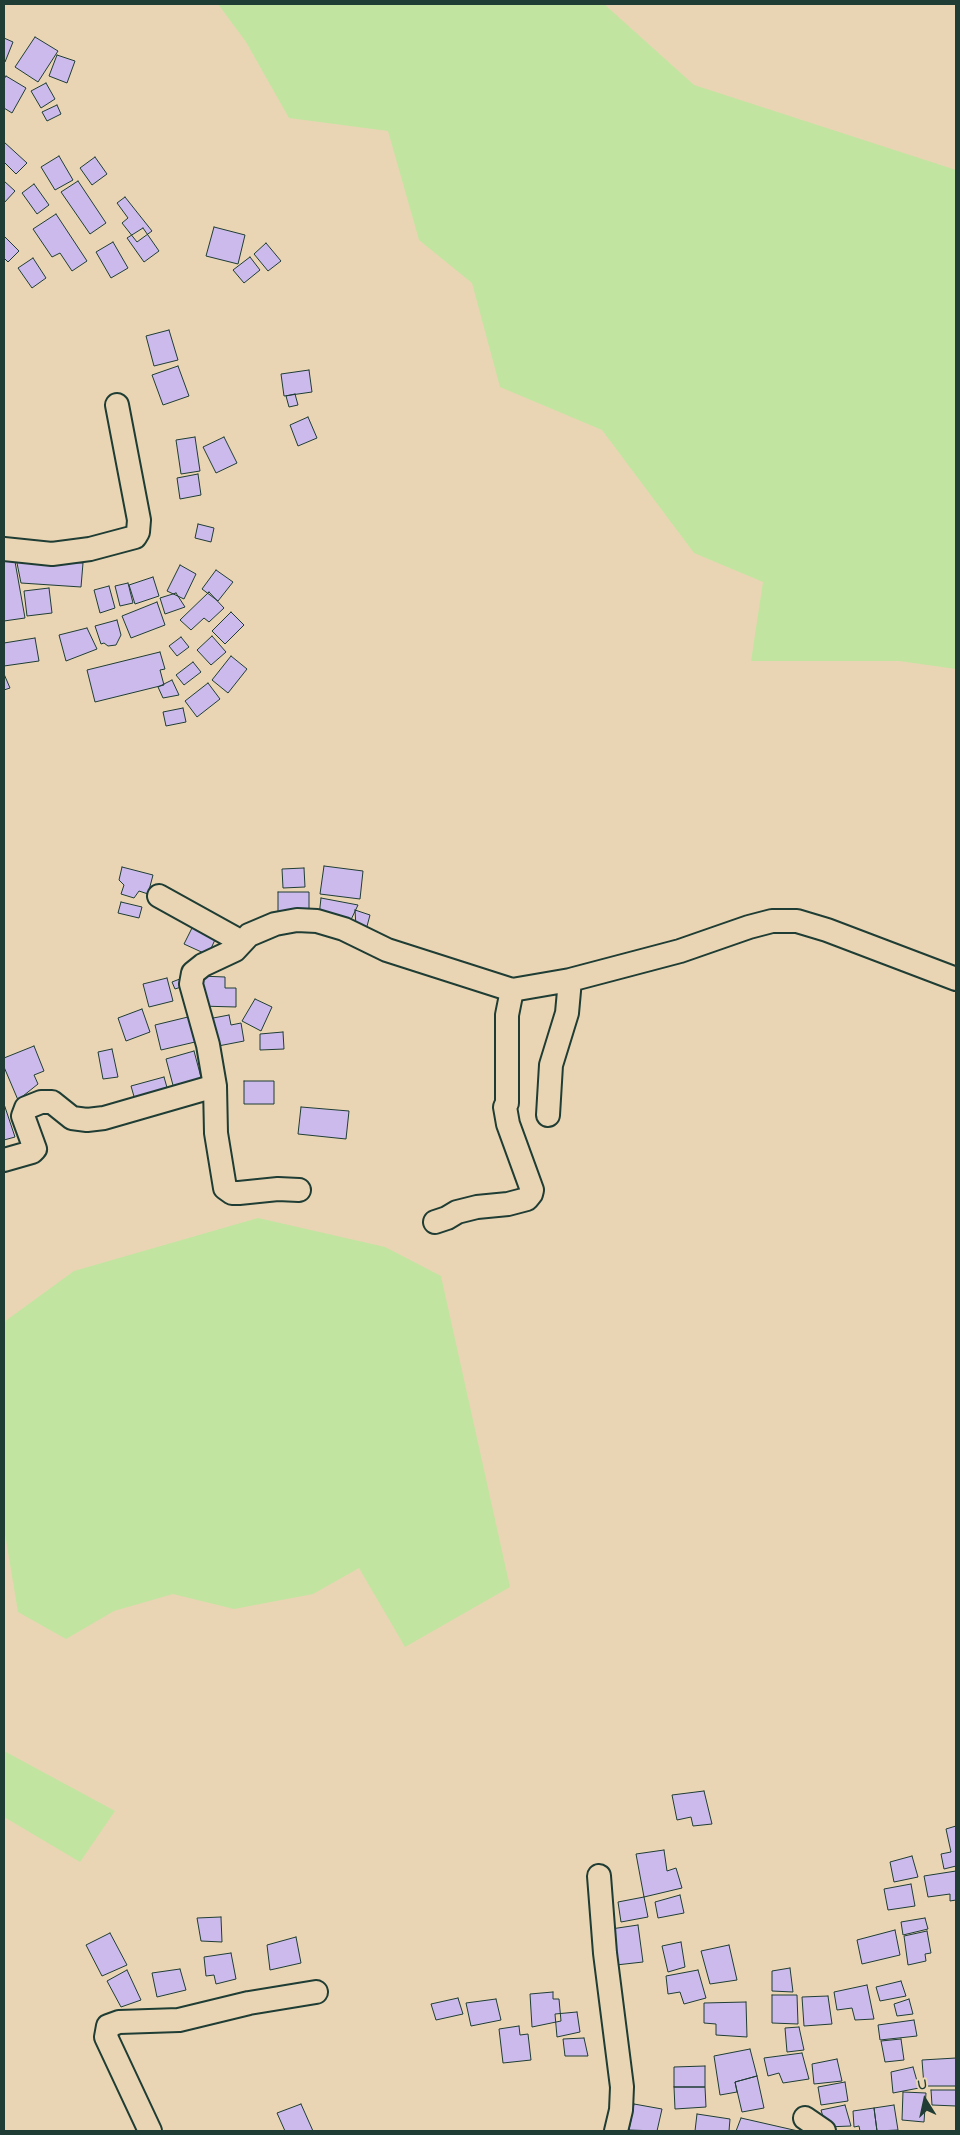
<!DOCTYPE html>
<html>
<head>
<meta charset="utf-8">
<style>
  body { margin:0 }
  #map { position:relative; width:960px; height:2135px; overflow:hidden; background:#e9d5b3; font-family:"Comic Neue",sans-serif }
  canvas { display:block }
  .frame { position:absolute; inset:0; border:5px solid #1f3d34; pointer-events:none }
  .north { position:absolute; left:900px; top:2075px; width:50px; height:50px; -webkit-text-stroke:4px #e9d5b3; paint-order:stroke; rotate:350deg; font-size:14px; font-weight:700; line-height:20px; text-align:center; color:#1f3d34 }
  .north::after { content:''; display:block; margin:auto; width:18px; height:22px; background:#1f3d34; clip-path:polygon(50% 0,100% 100%,50% 72%,0 100%) }
</style>
</head>
<body>
<div id="map">
<canvas width="960" height="2135"></canvas>
<div class="frame"></div>
<div class="north">U</div>
</div>
<script>
const c = document.querySelector('canvas').getContext('2d');
c.lineJoin = 'round';
function fill(path, color) { c.fillStyle = color; c.fill(path, 'evenodd'); }
const poly = rows => new Path2D(rows.map(r => 'M' + r).join(''));
function stroke(path, color, width, dash) { c.strokeStyle = color; c.lineWidth = width; c.lineCap = dash ? 'butt' : 'round'; c.setLineDash(dash || []); c.stroke(path); }
const green = poly([
  [218,4,604,4,694,85,956,170,956,669,899,661,751,661,763,582,694,553,602,430,500,387,472,283,419,240,388,131,289,118,246,42],
  [258,1218,385,1247,441,1276,510,1587,405,1647,359,1568,313,1594,234,1609,173,1594,114,1611,66,1639,18,1612,4,1528,4,1322,74,1271],
  [4,1751,115,1811,80,1862,4,1817]
]);
const building = poly([
  [35,37,58,51,38,82,15,67,35,37],
  [4,38,13,42,5,62,4,62,4,38],
  [57,55,75,61,67,83,49,76,57,55],
  [6,76,26,88,12,113,4,108,4,79,6,76],
  [46,83,55,99,41,108,31,91,46,83],
  [57,105,61,114,47,121,42,112,57,105],
  [4,142,27,163,16,174,4,162,4,142],
  [59,156,73,180,55,190,41,167,59,156],
  [95,157,107,174,92,185,80,168,95,157],
  [4,181,15,191,4,203,4,181],
  [78,181,106,223,90,234,61,192,78,181],
  [34,184,49,205,37,214,22,193,34,184],
  [125,197,152,231,137,242,122,223,128,218,117,203,125,197],
  [56,214,87,261,72,271,60,253,52,257,33,229,56,214],
  [214,227,245,235,238,264,206,256,214,227],
  [143,228,159,251,144,262,127,238,143,228],
  [4,236,19,251,8,262,4,258,4,236],
  [113,242,128,268,111,278,96,252,113,242],
  [266,243,281,261,268,271,254,254,266,243],
  [250,257,260,270,244,283,233,270,250,257],
  [33,258,46,278,32,288,18,268,33,258],
  [169,330,178,360,154,366,146,336,169,330],
  [178,366,189,396,163,405,152,375,178,366],
  [309,370,312,392,284,396,281,374,309,370],
  [295,394,298,405,289,407,286,396,295,394],
  [308,417,317,438,298,446,290,425,308,417],
  [195,437,200,471,181,474,176,440,195,437],
  [224,437,237,463,216,473,203,447,224,437],
  [198,474,201,495,180,499,177,478,198,474],
  [198,524,214,528,211,542,195,538,198,524],
  [14,556,25,618,4,621,4,558,14,556],
  [16,558,83,563,81,587,21,583,16,558],
  [180,565,196,574,184,599,167,591,180,565],
  [216,570,233,582,218,601,202,589,216,570],
  [153,577,159,596,135,604,129,585,153,577],
  [128,583,133,603,120,606,115,586,128,583],
  [109,586,115,608,100,613,94,590,109,586],
  [49,588,52,613,27,616,24,591,49,588],
  [209,592,224,608,209,622,204,618,191,630,180,620,209,592],
  [176,593,185,607,165,614,160,598,176,593],
  [157,602,165,625,131,638,122,616,157,602],
  [231,612,244,625,225,644,212,631,231,612],
  [117,620,121,635,116,645,108,646,104,643,101,644,95,626,117,620],
  [87,628,97,649,66,661,59,635,87,628],
  [212,636,226,652,211,665,197,650,212,636],
  [181,637,189,647,177,656,169,646,181,637],
  [35,638,39,661,4,666,4,643,35,638],
  [160,652,165,669,160,670,164,685,95,702,87,670,160,652],
  [231,656,247,669,228,693,212,680,231,656],
  [193,662,201,672,184,685,176,675,193,662],
  [4,674,10,688,4,690,4,674],
  [172,680,179,695,163,698,158,687,172,680],
  [208,683,220,699,197,717,185,701,208,683],
  [183,708,186,722,166,726,163,712,183,708],
  [324,866,363,871,360,899,320,894,324,866],
  [122,867,153,875,148,894,139,891,134,898,121,894,124,885,119,880,122,867],
  [304,868,305,887,283,888,282,869,304,868],
  [278,892,309,892,309,913,278,914,278,892],
  [321,898,358,905,348,926,319,916,321,898],
  [121,902,142,907,139,918,118,913,121,902],
  [355,910,370,915,366,930,356,927,355,910],
  [196,920,219,931,208,955,184,944,196,920],
  [200,976,225,977,225,988,236,988,236,1007,200,1006,200,976],
  [185,977,181,987,175,989,172,982,185,977],
  [167,978,173,1001,149,1007,143,984,167,978],
  [255,999,272,1007,261,1031,242,1021,255,999],
  [142,1009,150,1032,126,1041,118,1018,142,1009],
  [229,1015,231,1025,241,1023,244,1041,213,1047,208,1019,229,1015],
  [188,1017,195,1042,161,1050,155,1025,188,1017],
  [283,1032,284,1049,260,1050,260,1034,283,1032],
  [34,1046,44,1071,34,1075,38,1084,18,1100,4,1067,4,1058,34,1046],
  [112,1049,118,1077,103,1079,98,1052,112,1049],
  [194,1051,202,1081,174,1089,166,1059,194,1051],
  [164,1077,168,1091,135,1100,131,1086,164,1077],
  [244,1081,274,1081,274,1104,244,1104,244,1081],
  [4,1104,15,1137,4,1140,4,1104],
  [301,1107,349,1111,346,1139,298,1134,301,1107],
  [704,1791,712,1824,693,1826,691,1817,677,1820,672,1795,704,1791],
  [956,1826,956,1866,944,1869,941,1854,951,1852,946,1829,956,1826],
  [664,1850,667,1871,676,1868,682,1888,644,1897,636,1854,664,1850],
  [912,1856,918,1877,894,1882,890,1862,912,1856],
  [956,1871,956,1900,950,1901,950,1894,928,1897,924,1876,956,1871],
  [911,1884,915,1906,888,1910,884,1889,911,1884],
  [680,1895,684,1913,658,1918,655,1902,680,1895],
  [644,1897,648,1917,621,1922,618,1902,644,1897],
  [221,1917,222,1942,201,1941,197,1918,221,1917],
  [925,1918,928,1929,903,1935,901,1922,925,1918],
  [638,1925,643,1962,616,1965,611,1929,638,1925],
  [895,1930,900,1955,862,1964,857,1940,895,1930],
  [927,1931,931,1953,925,1954,926,1961,908,1965,904,1936,927,1931],
  [110,1933,127,1965,102,1976,86,1945,110,1933],
  [296,1937,301,1963,270,1970,267,1945,296,1937],
  [681,1942,685,1967,668,1972,662,1946,681,1942],
  [729,1945,737,1980,710,1984,701,1951,729,1945],
  [231,1953,236,1979,216,1984,214,1975,206,1976,204,1957,231,1953],
  [790,1968,793,1992,772,1991,772,1971,790,1968],
  [180,1969,186,1990,157,1997,152,1973,180,1969],
  [127,1970,141,2000,121,2007,107,1981,127,1970],
  [698,1970,706,1998,684,2004,680,1992,668,1994,666,1976,698,1970],
  [901,1981,906,1996,880,2001,876,1987,901,1981],
  [867,1985,874,2019,855,2020,852,2008,837,2010,834,1992,867,1985],
  [553,1992,553,1999,559,1999,561,2021,532,2027,530,1994,553,1992],
  [772,1995,797,1995,798,2024,772,2023,772,1995],
  [828,1996,832,2024,804,2026,802,1997,828,1996],
  [458,1998,463,2014,436,2020,431,2004,458,1998],
  [496,1999,501,2020,471,2026,466,2003,496,1999],
  [909,1999,913,2014,897,2016,894,2004,909,1999],
  [746,2002,747,2037,716,2035,716,2024,704,2023,704,2003,746,2002],
  [577,2012,580,2032,557,2037,555,2014,577,2012],
  [914,2020,917,2036,880,2040,878,2025,914,2020],
  [519,2026,520,2035,528,2034,531,2060,503,2063,499,2029,519,2026],
  [799,2027,804,2050,787,2052,785,2028,799,2027],
  [584,2038,588,2056,565,2056,563,2039,584,2038],
  [901,2039,904,2060,885,2062,881,2041,901,2039],
  [750,2049,757,2076,735,2082,737,2092,720,2095,714,2056,750,2049],
  [802,2053,809,2079,783,2083,779,2073,768,2076,764,2058,802,2053],
  [956,2058,956,2086,924,2086,922,2060,956,2058],
  [837,2059,842,2081,814,2084,812,2064,837,2059],
  [705,2066,705,2087,674,2087,674,2067,705,2066],
  [913,2067,919,2088,893,2093,891,2072,913,2067],
  [757,2076,764,2108,742,2112,735,2082,757,2076],
  [845,2082,848,2101,821,2105,818,2087,845,2082],
  [674,2087,705,2087,706,2107,675,2109,674,2087],
  [931,2090,956,2090,956,2106,932,2105,931,2090],
  [903,2092,926,2093,924,2122,902,2120,903,2092],
  [301,2104,313,2131,285,2131,277,2113,301,2104],
  [634,2104,662,2109,657,2131,629,2130,634,2104],
  [845,2105,851,2126,826,2127,821,2110,845,2105],
  [894,2105,898,2130,877,2131,874,2108,894,2105],
  [874,2108,877,2131,860,2131,859,2126,854,2127,853,2111,874,2108],
  [697,2114,730,2119,729,2131,695,2131,697,2114],
  [741,2118,798,2131,736,2131,741,2118]
]);
const street = poly([
  [4,549,52,554,90,549,135,537,138,532,139,520,117,405],
  [159,896,242,942],
  [548,1115,551,1065,567,1013,570,980],
  [4,1160,32,1152,35,1149,23,1116,26,1108,41,1102,52,1102,72,1118,87,1120,104,1118,215,1086],
  [299,1190,278,1189,239,1193,232,1193,225,1188,216,1133,215,1086,208,1045,191,984,193,973,203,965,235,950,249,935,275,924,297,920,317,921,344,929,387,950,512,990,570,980,680,951,749,927,772,921,797,921,827,930,956,979],
  [435,1222,447,1218,457,1212,477,1207,508,1204,527,1199,531,1194,532,1190,508,1124,505,1107,507,1103,507,1015,512,990],
  [599,1876,605,1953,622,2087,621,2110,616,2131],
  [805,2118,824,2131],
  [150,2131,106,2037,108,2026,119,2022,179,2020,249,2003,316,1992]
]);
fill(green, '#c1e5a0');
fill(building, '#cbbaeb');
stroke(building, '#1f3d34', 1);
stroke(street, '#1f3d34', 26);
stroke(street, '#e9d5b3', 22);
</script>
</body>
</html>
